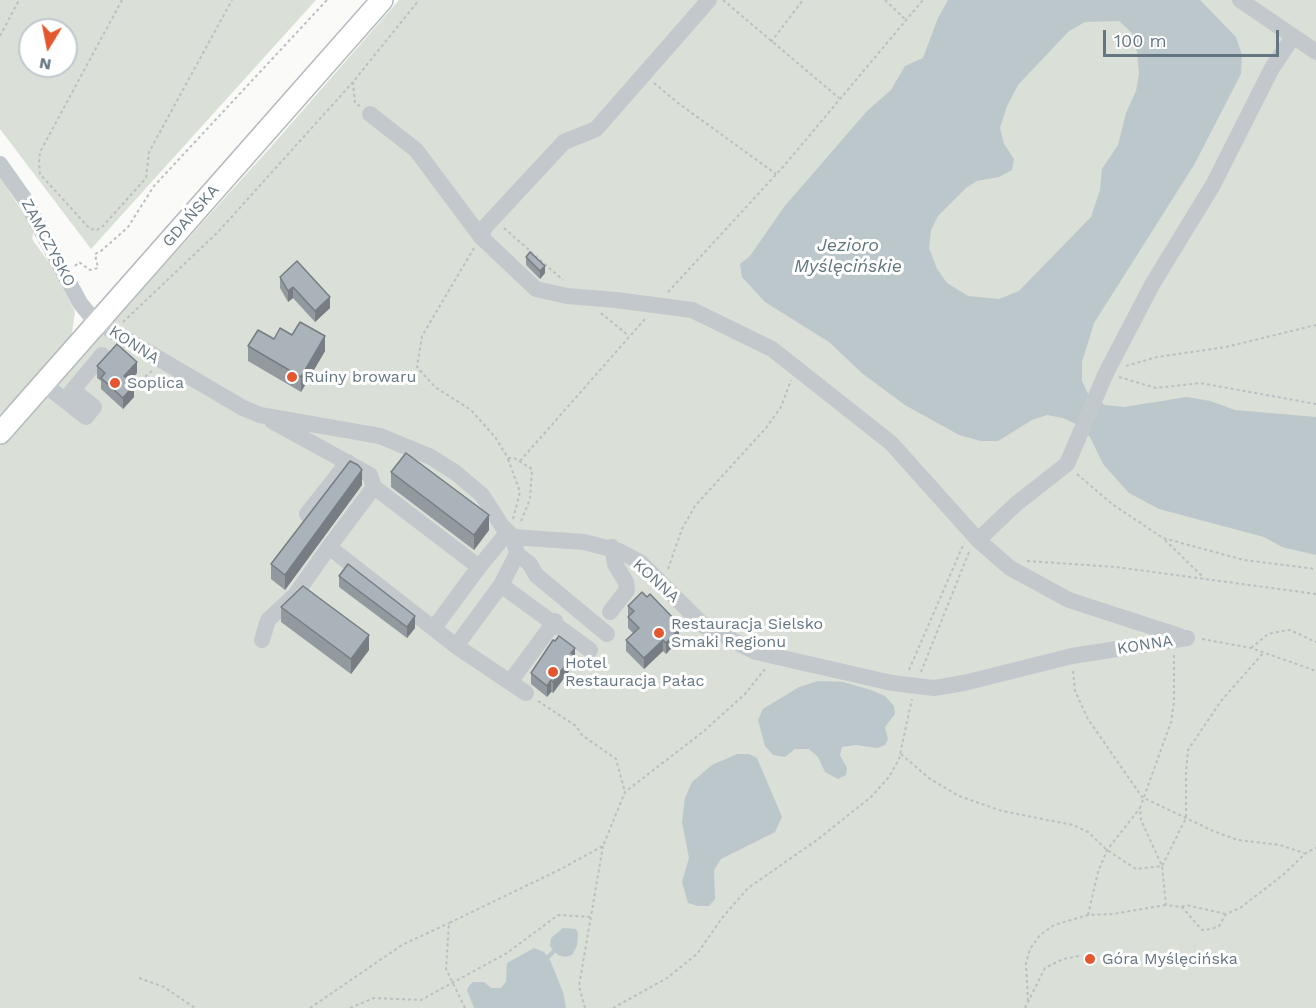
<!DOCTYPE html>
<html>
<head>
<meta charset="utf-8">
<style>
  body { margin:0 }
  #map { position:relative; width:1316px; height:1008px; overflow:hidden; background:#fafaf8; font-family:"Work Sans",sans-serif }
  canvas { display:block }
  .north { position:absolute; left:18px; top:18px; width:60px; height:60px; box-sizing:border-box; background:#fff; border:2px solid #c1c8cd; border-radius:50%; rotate:190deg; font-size:16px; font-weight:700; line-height:24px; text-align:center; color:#657683 }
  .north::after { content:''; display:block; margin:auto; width:21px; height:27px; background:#e4572e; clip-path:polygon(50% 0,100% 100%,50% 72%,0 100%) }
  .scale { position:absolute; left:1103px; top:30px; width:176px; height:27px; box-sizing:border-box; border:3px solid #657683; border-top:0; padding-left:8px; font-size:18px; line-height:21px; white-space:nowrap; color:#657683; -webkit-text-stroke:4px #fff; paint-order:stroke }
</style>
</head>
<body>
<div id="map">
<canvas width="1316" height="1008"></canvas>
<div class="north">N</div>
<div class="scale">100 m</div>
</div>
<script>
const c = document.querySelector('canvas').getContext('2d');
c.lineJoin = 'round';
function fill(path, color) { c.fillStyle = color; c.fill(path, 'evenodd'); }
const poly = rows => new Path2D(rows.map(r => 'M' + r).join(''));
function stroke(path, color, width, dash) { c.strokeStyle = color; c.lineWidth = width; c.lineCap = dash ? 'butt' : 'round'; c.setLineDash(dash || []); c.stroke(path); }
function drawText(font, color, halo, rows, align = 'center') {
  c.font = font + ' "Work Sans",sans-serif'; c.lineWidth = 6; c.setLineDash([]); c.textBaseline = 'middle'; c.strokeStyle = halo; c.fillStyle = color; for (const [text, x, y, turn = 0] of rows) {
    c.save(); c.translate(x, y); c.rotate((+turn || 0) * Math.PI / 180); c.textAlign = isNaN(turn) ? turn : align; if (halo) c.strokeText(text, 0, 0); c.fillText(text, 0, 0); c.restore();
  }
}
const green = poly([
  [0,0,316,0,91,249,0,129],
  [30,30,66,30,66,66,30,66],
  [399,0,1316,0,1316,1008,0,1008,0,446,269,149],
  [0,177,34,230,32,239,53,268,75,312,72,333,60,354,0,414]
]);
const water = poly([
  [948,0,1200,0,1236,37,1242,55,1241,74,1194,165,1094,323,1082,362,1082,381,1089,396,1105,405,1124,407,1187,397,1210,401,1235,410,1316,417,1316,555,1282,547,1264,537,1159,509,1129,493,1103,464,1090,437,1076,424,1063,418,1047,415,1032,420,998,441,981,441,959,435,905,405,863,374,829,342,765,302,742,277,740,264,750,256,784,207,867,111,891,90,905,66,923,58,938,18],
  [1119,21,1132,33,1137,52,1139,74,1136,91,1126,113,1118,145,1102,169,1100,190,1091,217,1019,291,999,299,968,296,947,283,937,269,929,248,931,230,938,216,966,188,977,181,999,177,1012,170,1014,159,1004,144,1000,128,1007,106,1018,85,1069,31,1085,22],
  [818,681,843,682,871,690,885,696,894,706,895,714,885,727,888,739,885,745,877,748,856,745,842,747,840,755,847,768,846,775,838,779,825,772,818,757,809,749,795,749,785,757,773,755,765,746,758,720,763,709,799,687],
  [737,754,749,754,757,758,782,817,775,832,721,859,714,870,715,899,709,906,698,906,688,903,682,882,689,858,682,822,685,798,692,782,712,765],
  [563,928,576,929,578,933,577,946,572,955,565,957,558,955,550,946,551,938],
  [534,948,544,952,550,960,563,992,566,1008,474,1008,467,990,469,986,473,982,484,982,491,988,501,988,506,982,507,963]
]);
const stream = poly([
  [548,957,554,951]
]);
const path = poly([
  [122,0,40,152,39,162,40,174,90,229,97,230,103,226,146,178,149,152,232,0],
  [723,0,839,98],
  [885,0,906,20],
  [0,36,19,0],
  [771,42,803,0],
  [654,83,678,103,776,174],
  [360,106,355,103,353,82,419,0],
  [504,228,563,280],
  [474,248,422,336,417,367,435,387,471,410,495,437,508,458,514,458,532,469,530,499,520,524],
  [75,266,79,262,90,270,98,268,95,254,101,251,128,227,154,186,327,0],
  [668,292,783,167,923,0],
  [601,313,629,336],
  [123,322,218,232,353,82],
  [1126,366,1157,357,1226,347,1316,325],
  [1119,377,1156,388,1200,383,1316,404],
  [130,384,137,384,152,371],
  [508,459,520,492,513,519],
  [520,461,645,319],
  [1077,474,1112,504,1163,538,1244,560,1316,569],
  [1165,540,1204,578],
  [1027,561,1116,567,1316,594],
  [668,569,682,529,695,506,766,428,781,407,791,380],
  [1202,639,1251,648,1316,671],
  [1251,648,1268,634,1282,631,1290,630,1316,642],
  [1174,655,1174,702,1171,722,1140,808,1141,820,1162,866,1166,905,1182,907,1202,930,1211,929,1219,926,1226,914,1240,908,1283,875,1307,852,1316,848],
  [909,670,964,543],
  [1073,671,1075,691,1088,719,1142,797,1213,831,1238,840,1280,845,1304,853],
  [921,672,969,552],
  [538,701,576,726,582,735,616,759,625,792],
  [901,754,930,779,959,796,1002,811,1073,825,1088,832,1107,850,1136,869,1162,866,1186,818,1186,772,1188,750,1221,701,1264,652],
  [1182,907,1186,905,1226,914],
  [1088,915,1098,872,1107,850,1140,808],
  [139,978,164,987,195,1008],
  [1028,1001,1026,963,1030,949,1040,935,1054,925,1088,915,1113,914,1166,905],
  [310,1008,402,945,449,923],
  [350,1008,374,998,421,1000,507,953,558,915,592,917],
  [465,1008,446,969,449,923,561,869,603,846,625,792,704,731,745,694,765,669],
  [585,1008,579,986,603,846],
  [613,1008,667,978,697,954,722,918,748,888,817,840,871,797,889,777,899,759,912,699],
  [1025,1008,1045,968,1063,959,1079,956]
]);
const minor = poly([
  [1240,0,1316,52],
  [370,114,416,150,481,237,536,289,567,296,616,300,692,310,772,349,891,443,978,540,1010,568,1069,600,1180,636],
  [0,164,24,198,80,303,89,314,112,331,243,408,260,415,380,436,431,457,456,473,482,495,502,526,513,537,584,542,619,551,640,562,704,626,756,652,892,683,934,688,964,683,1072,656,1187,638],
  [481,237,485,227,564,142,596,129,709,0],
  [44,384,86,417,94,407,73,390],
  [67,397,102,355],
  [272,421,370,475,374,487],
  [307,514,348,462],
  [513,537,517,554,530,564,536,575,607,634],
  [978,540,1016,504,1067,464,1106,373,1153,283,1213,185,1272,68,1293,37],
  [479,567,507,533],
  [501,585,517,554],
  [610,612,627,590,626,582,615,564,612,547],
  [434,628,479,567,374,487,329,547,456,646,526,693],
  [262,640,268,620,295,595,329,547],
  [456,646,501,585,590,650],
  [510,682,555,621]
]);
const major = poly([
  [0,433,382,0]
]);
const wall = poly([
  [526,257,545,273,540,279,526,265],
  [280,277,330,308,315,322,293,298,288,302,280,288],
  [292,335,325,351,301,392,248,361,248,346],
  [97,366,137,373,130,381,134,397,123,409,101,389,101,381,97,378],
  [391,472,489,530,474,550,391,487],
  [362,485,285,590,271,579,271,564],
  [339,576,415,628,407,638,339,587],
  [628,606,675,626,679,640,666,654,663,651,644,669,626,651,626,640,633,633,628,628],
  [281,607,369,650,351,674,281,622],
  [575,659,573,662,573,666,553,693,551,692,547,697,531,684,531,673]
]);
const shadedWall = poly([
  [545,266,545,273,540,279,540,271],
  [293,287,293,298,288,302,288,291],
  [330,297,330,308,315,322,315,311],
  [325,336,325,351,301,392,301,377],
  [137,362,137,373,124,387,124,376],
  [134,385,134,397,123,409,123,398],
  [362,470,362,485,285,590,285,575],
  [489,515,489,530,474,550,474,535],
  [415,616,415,628,407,638,407,627],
  [679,629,679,640,666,654,666,643],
  [369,635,369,650,351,674,351,659],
  [663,640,663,651,644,669,644,658],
  [575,648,575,659,573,662,573,666,553,693,553,682],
  [551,680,551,692,547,697,547,686]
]);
const building = poly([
  [530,252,545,266,540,271,526,257,530,252],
  [297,261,330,297,315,311,293,287,288,291,280,277,297,261],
  [300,322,325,336,301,377,248,346,258,330,274,339,280,328,292,335,300,322],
  [117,344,137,362,124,376,134,385,123,398,101,378,105,373,97,366,117,344],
  [406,453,489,515,474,535,391,472,406,453],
  [350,461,358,465,362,470,285,575,271,564,350,461],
  [348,564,415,616,407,627,339,576,348,564],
  [303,586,369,635,351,659,281,607,303,586],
  [642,592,647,597,650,594,675,620,672,622,679,629,666,643,663,640,644,658,626,640,639,628,628,617,634,611,628,606,642,592],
  [559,636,575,648,571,653,573,655,553,682,551,680,547,686,531,673,553,640,555,641,559,636]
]);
const markers = [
  [292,377,6,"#e4572e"],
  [115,383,6,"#e4572e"],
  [659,633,6,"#e4572e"],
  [553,672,6,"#e4572e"],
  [1090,959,6,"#e4572e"]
];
const streetNames = [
  ["GDAŃSKA",191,216,-49],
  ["ZAMCZYSKO",48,243,62],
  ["KONNA",134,345,33],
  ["KONNA",656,581,42],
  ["KONNA",1145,645,-9]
];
const poiNames = [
  ["Ruiny browaru",304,377],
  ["Soplica",127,383],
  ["Restauracja Sielsko",671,624],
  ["Smaki Regionu",671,642],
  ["Hotel",565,663],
  ["Restauracja Pałac",565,681],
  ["Góra Myślęcińska",1102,959]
];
const waterNames = [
  ["Jezioro",848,246],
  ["Myślęcińskie",848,267]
];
fill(green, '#dadfd7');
fill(water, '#bbc7cb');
stroke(stream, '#bbc7cb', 4);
stroke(major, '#b5babe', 24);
stroke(path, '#bbbfc2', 2, [3, 3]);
stroke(minor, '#c3c8cc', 16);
stroke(major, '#fff', 21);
fill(wall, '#929a9f');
fill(shadedWall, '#777d82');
fill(building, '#aab3b9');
stroke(building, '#777d82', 1.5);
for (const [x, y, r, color] of markers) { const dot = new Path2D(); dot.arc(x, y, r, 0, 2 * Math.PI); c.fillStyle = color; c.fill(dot); stroke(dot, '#fff', 2); }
drawText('16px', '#657683', '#fff', streetNames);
drawText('16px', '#657683', '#fff', poiNames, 'left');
drawText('italic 18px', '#60757c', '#fff', waterNames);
</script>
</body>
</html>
